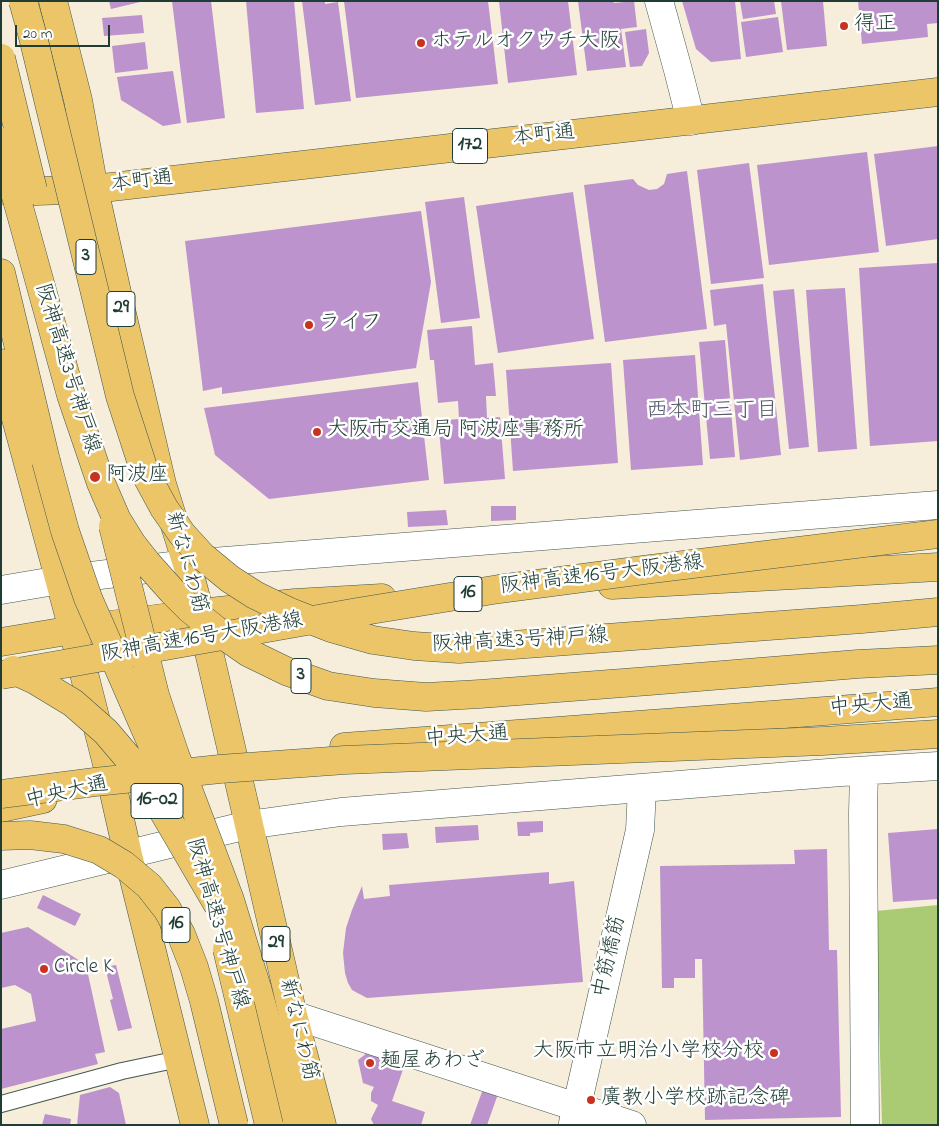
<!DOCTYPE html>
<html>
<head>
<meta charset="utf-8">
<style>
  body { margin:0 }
  #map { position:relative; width:939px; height:1126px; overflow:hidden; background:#f6edda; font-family:"Indie Flower",sans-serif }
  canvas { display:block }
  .frame { position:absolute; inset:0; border:2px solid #1f3d34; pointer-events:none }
  .scale { position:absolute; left:15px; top:25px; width:95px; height:22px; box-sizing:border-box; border:2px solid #1f3d34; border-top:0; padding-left:6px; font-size:15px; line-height:18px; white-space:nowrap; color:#1f3d34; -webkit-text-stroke:4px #fff; paint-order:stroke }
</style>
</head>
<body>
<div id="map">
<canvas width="939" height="1126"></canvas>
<div class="frame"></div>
<div class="scale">20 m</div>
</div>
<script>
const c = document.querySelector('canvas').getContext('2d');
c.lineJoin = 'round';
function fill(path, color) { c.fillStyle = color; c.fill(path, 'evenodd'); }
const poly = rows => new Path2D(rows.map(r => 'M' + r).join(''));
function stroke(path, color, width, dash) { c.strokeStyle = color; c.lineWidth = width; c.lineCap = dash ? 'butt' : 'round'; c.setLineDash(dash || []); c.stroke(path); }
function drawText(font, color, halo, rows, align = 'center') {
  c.font = font + ' "Indie Flower","Klee One",sans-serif'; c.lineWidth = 5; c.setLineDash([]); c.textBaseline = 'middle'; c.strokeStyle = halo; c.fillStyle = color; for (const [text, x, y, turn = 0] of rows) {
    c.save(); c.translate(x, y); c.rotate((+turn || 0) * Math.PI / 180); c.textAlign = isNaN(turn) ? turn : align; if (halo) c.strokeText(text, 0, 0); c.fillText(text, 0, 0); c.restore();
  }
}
const green = poly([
  [938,905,938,1125,882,1125,876,911]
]);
const building = poly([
  [109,1,140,1,140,2,111,9],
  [172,1,211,1,225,118,187,123],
  [246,1,294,1,304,109,256,113],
  [302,1,325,1,325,4,338,2,351,101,315,105],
  [344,1,488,1,498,84,356,98],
  [499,1,568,1,577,75,508,83],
  [578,1,613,1,614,3,634,1,637,27,621,29,626,67,587,71],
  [682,1,735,1,741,59,711,62,696,49],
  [740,1,774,1,776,14,743,19],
  [781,1,823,1,827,46,787,50],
  [858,1,938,1,938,23,927,24,928,37,862,44],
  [142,15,144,33,104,36,102,18],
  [778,17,783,52,746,57,741,22],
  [646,29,649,53,642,66,630,67,625,32],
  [145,42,148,69,115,73,112,46],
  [173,71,181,123,163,126,121,100,117,77],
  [938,146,938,239,886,246,874,154],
  [867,152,879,252,769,265,757,165],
  [749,163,764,278,711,284,697,170],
  [687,171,707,329,605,342,584,185,633,179,638,185,649,190,657,189,664,184,667,174],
  [573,192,594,339,498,353,476,206],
  [464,197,480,318,441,323,425,202],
  [421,211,431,282,416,368,222,394,222,387,203,391,185,241],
  [938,263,938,441,870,446,859,268],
  [763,284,781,455,740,460,726,324,714,326,710,290],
  [845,288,857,449,818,452,806,290],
  [794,289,809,447,789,449,773,291],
  [472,326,475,365,493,363,496,396,486,396,487,418,500,417,505,479,444,484,439,430,448,429,447,420,459,419,458,401,438,403,434,360,430,360,427,330],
  [725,340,735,457,710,459,699,342],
  [695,355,703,465,631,470,623,360],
  [611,363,618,463,513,471,506,370],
  [418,382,429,480,269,499,215,455,204,408],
  [491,506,516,506,516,520,491,521],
  [446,510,448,525,408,527,407,512],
  [543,821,543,832,530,833,530,836,518,836,517,822],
  [478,825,479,840,436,843,435,827],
  [938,829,938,899,893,902,888,833],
  [407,833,409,848,383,850,382,834],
  [827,849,829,950,837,950,841,1117,705,1120,702,959,695,959,695,978,674,978,674,988,662,988,660,866,795,864,794,850],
  [549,872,549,884,574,881,583,982,367,998,352,990,348,983,345,973,343,953,346,928,352,910,362,886,364,899,390,896,389,885],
  [43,895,81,914,75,926,37,908],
  [28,927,86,965,105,1052,95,1054,98,1064,1,1089,1,1029,36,1021,31,994,15,985,1,988,1,933],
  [116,965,132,1028,118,1031,110,1000,113,999,105,967],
  [372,1049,406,1061,392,1101,425,1112,421,1125,374,1125,371,1119,378,1105,371,1101,371,1093,374,1087,363,1083,358,1060],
  [110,1087,119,1093,126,1125,77,1125,80,1095],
  [483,1089,498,1094,487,1125,470,1125],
  [45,1114,71,1119,70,1125,42,1125]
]);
const lane = poly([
  [1,1104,122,1071,179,1059]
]);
const street = poly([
  [659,1,678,70,691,121],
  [1,590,60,580,187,564,938,505],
  [864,771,863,813,865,1125],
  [1,885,248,825,341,812,841,772,938,766],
  [293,1015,632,1125],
  [573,1123,640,830,642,789]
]);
const primary = poly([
  [53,1,78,100,94,189,118,297,162,484,187,564,200,613,293,1015,322,1125],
  [1,363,73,630,112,784,128,855,195,1125],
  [612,585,938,567],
  [1,642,73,630,200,613,295,603,382,598],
  [344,747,838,710,938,702],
  [1,808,43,799]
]);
const highway = poly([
  [10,192,94,189,938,92],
  [1,273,46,461],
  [257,988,295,1125]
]);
const highwayBridge = poly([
  [23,1,33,37,120,396,145,473,164,508,182,534,202,556,230,579,255,595,290,612,331,628,373,640,414,646,459,649,862,619,938,612],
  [1,58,33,190],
  [1,142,71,395,101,483,117,520,132,544,147,563,172,591,190,609,216,630,249,653,286,671,328,686,374,693,426,697,480,694,649,681,858,664,938,660],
  [46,461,65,531,88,598,162,767],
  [113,526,155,695,175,755,230,900,257,988],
  [13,670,35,680,73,703,106,732,134,765,159,804,218,905],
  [1,675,358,612,499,589,651,569,938,534],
  [1,794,95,782,220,769,345,760,823,741,938,734],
  [1,836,30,835,64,839,99,850,124,865,149,886,167,909,181,934,194,967,204,1001,234,1125],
  [227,949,269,1125]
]);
const markers = [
  [844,26,5,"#c8321e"],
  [421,43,5,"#c8321e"],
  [309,325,5,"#c8321e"],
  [317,432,5,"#c8321e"],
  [95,477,6,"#c8321e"],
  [44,969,5,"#c8321e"],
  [774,1053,5,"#c8321e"],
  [370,1063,5,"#c8321e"],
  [591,1100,5,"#c8321e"]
];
const shields = [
  [470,146,35],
  [86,257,20],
  [121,309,28],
  [468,594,28],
  [301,676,20],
  [157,801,52],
  [176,925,28],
  [276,944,28]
];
const shieldNames = [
  ["172",470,146],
  ["3",86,257],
  ["29",121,309],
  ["16",468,594],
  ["3",301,676],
  ["16-02",157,801],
  ["16",176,925],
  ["29",276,944]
];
const poiNames = [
  ["得正",854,26],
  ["ホテルオクウチ大阪",431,43],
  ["ライフ",319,325],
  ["大阪市交通局 阿波座事務所",327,432],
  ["阿波座",106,477],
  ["Circle K",54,969],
  ["大阪市立明治小学校分校",764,1053,"right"],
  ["麺屋あわざ",380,1063],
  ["廣教小学校跡記念碑",601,1100]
];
const streetNames = [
  ["本町通",544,137,-6],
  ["本町通",142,183,-7],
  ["阪神高速3号神戸線",66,369,73],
  ["新なにわ筋",185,563,74],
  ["阪神高速16号大阪港線",602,576,-7],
  ["阪神高速16号大阪港線",202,639,-10],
  ["阪神高速3号神戸線",520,642,-3],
  ["中央大通",871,707,-5],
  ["中央大通",467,738,-4],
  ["中央大通",67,794,-12],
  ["阪神高速3号神戸線",216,924,74],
  ["中筋橋筋",611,957,-77],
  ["新なにわ筋",297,1030,76]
];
const neighbourhoodNames = [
  ["西本町三丁目",712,412]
];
fill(green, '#aacb73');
fill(building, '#bc93cc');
stroke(lane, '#3f574d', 18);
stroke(street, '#3f574d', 29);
stroke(primary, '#3f574d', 29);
stroke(highway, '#3f574d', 29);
stroke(lane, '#fff', 16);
stroke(street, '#fff', 28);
stroke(primary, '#ecc569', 28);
stroke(highway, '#ecc569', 28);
stroke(highwayBridge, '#3f574d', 29, []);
stroke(highwayBridge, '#ecc569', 28);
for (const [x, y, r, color] of markers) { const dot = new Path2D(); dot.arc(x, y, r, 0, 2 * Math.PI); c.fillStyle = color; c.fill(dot); stroke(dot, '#fff', 2); }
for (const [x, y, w] of shields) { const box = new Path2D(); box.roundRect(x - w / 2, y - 17.5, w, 35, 4); c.fillStyle = '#fff'; c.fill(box); stroke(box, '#1f3d34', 1); }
drawText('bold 20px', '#1f3d34', null, shieldNames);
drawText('21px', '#1f3d34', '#fff', poiNames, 'left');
drawText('21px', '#1f3d34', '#fff', streetNames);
drawText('22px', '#565b69', '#fff', neighbourhoodNames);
</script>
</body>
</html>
